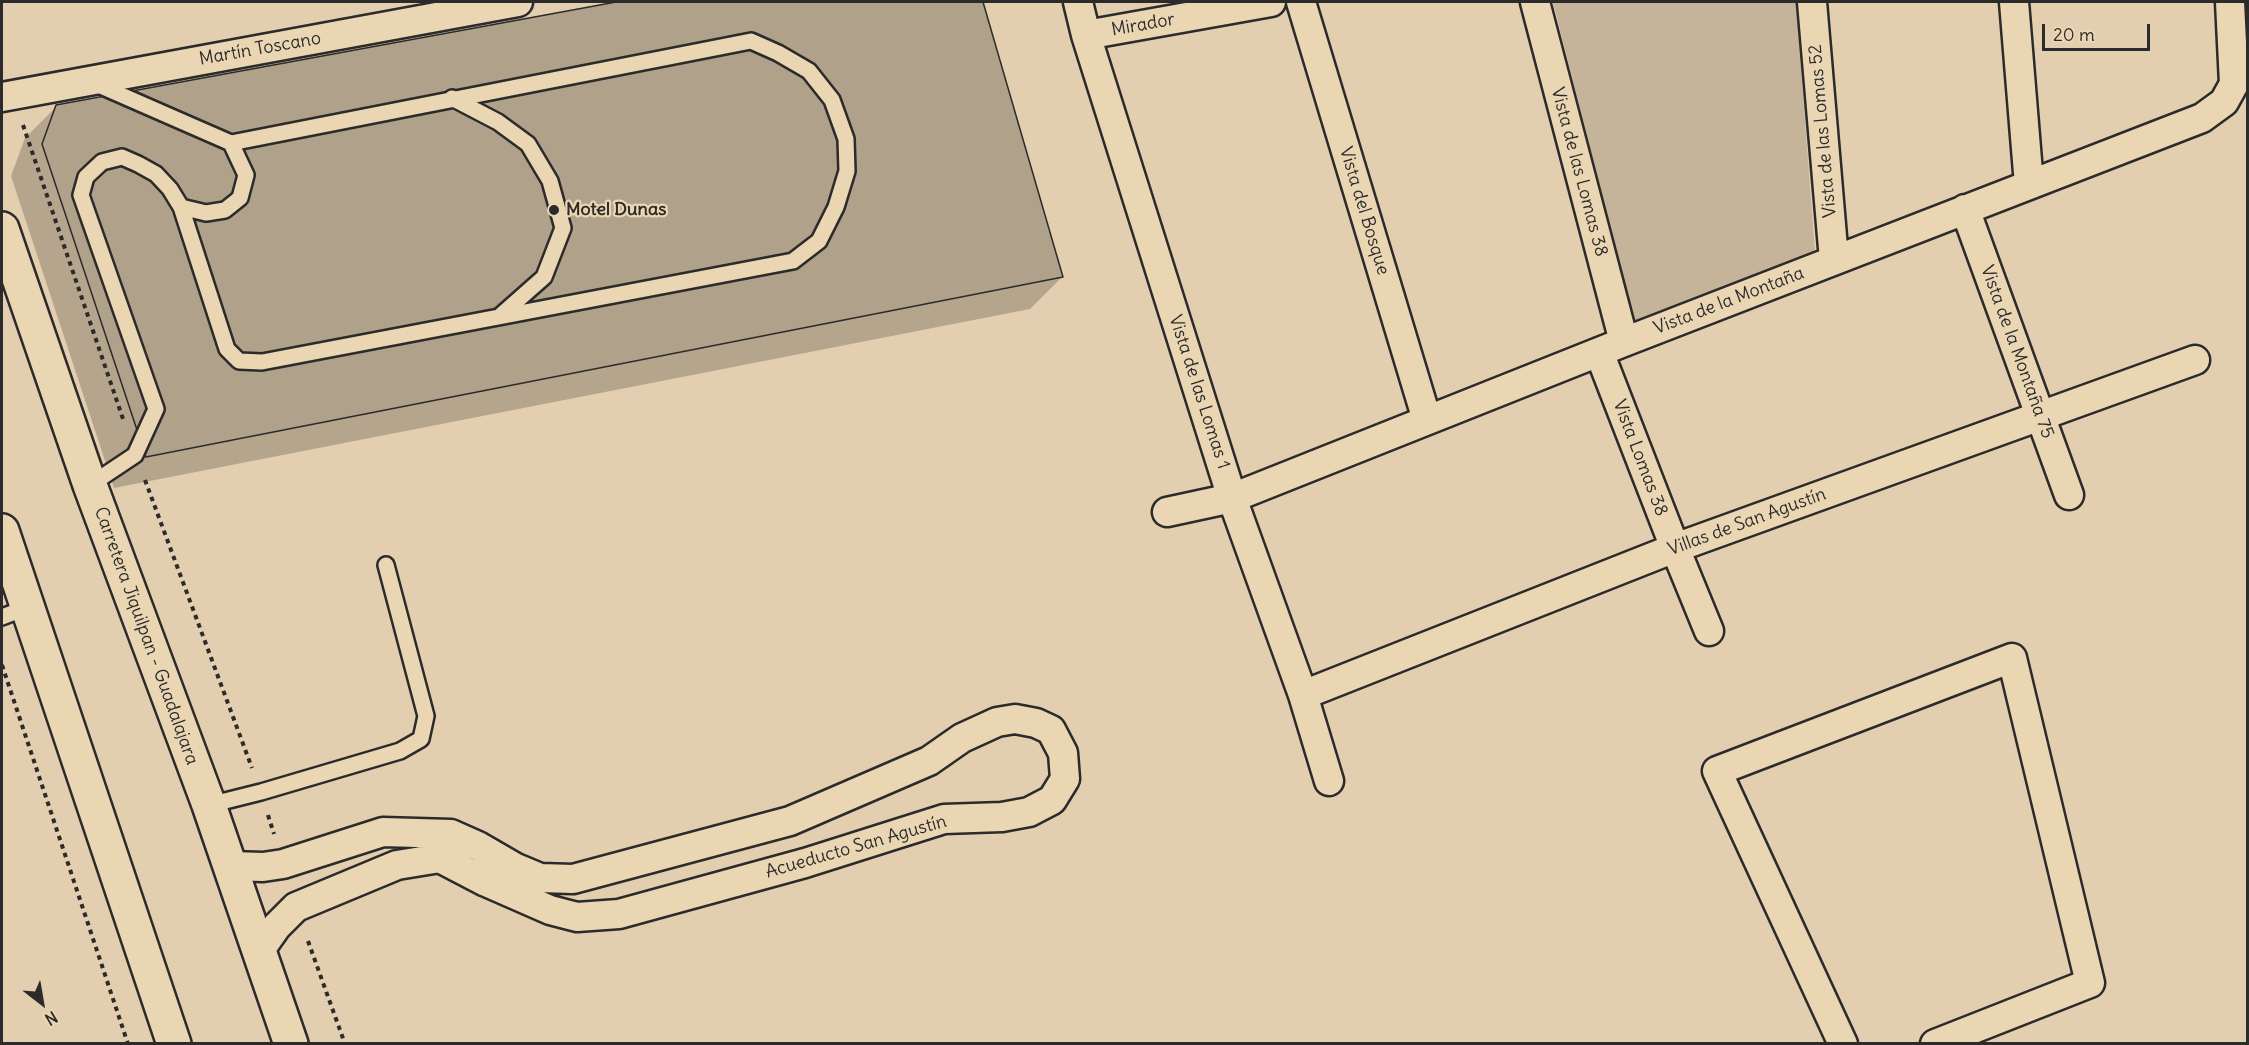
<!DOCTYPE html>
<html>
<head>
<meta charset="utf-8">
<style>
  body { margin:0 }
  #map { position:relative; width:2249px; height:1045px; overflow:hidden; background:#e3cfaf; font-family:Delius,sans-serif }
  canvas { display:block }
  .frame { position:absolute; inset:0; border:3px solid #2b2b2b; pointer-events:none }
  .north { position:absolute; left:12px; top:973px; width:60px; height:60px; -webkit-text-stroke:4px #ebd6b4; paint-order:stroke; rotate:149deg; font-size:16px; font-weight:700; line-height:24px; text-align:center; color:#2b2b2b }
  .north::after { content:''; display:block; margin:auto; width:21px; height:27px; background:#2b2b2b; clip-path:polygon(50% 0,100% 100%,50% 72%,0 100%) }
  .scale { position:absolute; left:2042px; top:24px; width:108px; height:27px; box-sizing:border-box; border:3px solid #2b2b2b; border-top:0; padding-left:8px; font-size:18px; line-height:21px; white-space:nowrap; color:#2b2b2b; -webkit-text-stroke:4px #ebd6b4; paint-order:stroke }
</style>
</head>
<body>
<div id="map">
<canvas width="2249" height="1045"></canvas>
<div class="frame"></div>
<div class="north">N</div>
<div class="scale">20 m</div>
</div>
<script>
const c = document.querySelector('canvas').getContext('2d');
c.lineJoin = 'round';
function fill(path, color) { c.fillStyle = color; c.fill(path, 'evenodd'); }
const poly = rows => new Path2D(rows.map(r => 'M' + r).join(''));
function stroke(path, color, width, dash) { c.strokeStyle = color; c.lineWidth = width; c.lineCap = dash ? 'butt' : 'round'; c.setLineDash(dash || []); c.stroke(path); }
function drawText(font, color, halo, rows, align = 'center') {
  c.font = font + ' Delius,sans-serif'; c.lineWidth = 4.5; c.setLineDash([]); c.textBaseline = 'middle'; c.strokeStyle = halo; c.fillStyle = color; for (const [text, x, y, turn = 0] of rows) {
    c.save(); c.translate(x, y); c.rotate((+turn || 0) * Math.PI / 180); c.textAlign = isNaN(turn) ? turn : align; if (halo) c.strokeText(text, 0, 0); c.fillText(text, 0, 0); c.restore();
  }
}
const green = poly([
  [1553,2,1796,2,1815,253,1634,321]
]);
const shadow = poly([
  [624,2,981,2,1062,277,1030,309,114,488,11,176,25,138,57,106]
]);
const building = poly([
  [616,2,983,2,1063,277,146,457,42,144,56,105,616,2]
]);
const path = poly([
  [23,125,123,419],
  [145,480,252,768],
  [2,665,128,1044],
  [268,815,274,834],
  [308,941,345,1044]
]);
const lane = poly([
  [96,84,231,143],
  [452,98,498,122,528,144,550,181,563,228,544,277,501,315],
  [90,485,135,455,156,409,81,195,86,177,102,162,122,157,138,164,156,174,170,189,181,207,206,213,225,210,240,198,246,175,231,143,751,41,778,53,809,71,832,100,846,139,847,171,836,207,819,241,793,261,262,362,239,361,227,349,181,207],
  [2,617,28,607],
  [209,805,261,792,400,751,421,739,426,716,386,565]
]);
const street = poly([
  [1078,2,1086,35,1232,498,1303,695,1329,781],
  [1301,2,1427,420],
  [1535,2,1624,342],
  [1812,2,1834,260],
  [2014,2,2029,185],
  [1086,35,1271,2],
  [2,97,518,2],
  [1965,209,2069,495],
  [1599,352,1675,548,1709,631],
  [1167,512,1232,498,1624,342,2202,118,2224,102,2234,84,2230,2],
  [1303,695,1675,548,2195,360],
  [230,866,263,867,283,864,383,832,451,834,478,846,516,868,540,878,573,879,790,821,929,761,962,738,997,722,1015,719,1036,723,1051,730,1063,753,1065,779,1052,800,1029,812,1002,817,944,819,805,863,619,914,577,917,550,910,486,882,440,858,397,865,296,907,277,926,260,950],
  [1843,1044,1717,771,2012,658,2090,983,1935,1044]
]);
const highway = poly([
  [2,229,90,485,209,805,291,1044],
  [2,531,174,1044]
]);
const markers = [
  [554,210,6,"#2b2b2b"]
];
const streetNames = [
  ["Mirador",1143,25,-10],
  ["Martín Toscano",260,49,-10],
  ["Vista de las Lomas 52",1823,131,-95],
  ["Vista de las Lomas 38",1579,172,75],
  ["Vista del Bosque",1364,211,73],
  ["Vista de la Montaña",1729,301,-21],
  ["Vista de la Montaña 75",2017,352,70],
  ["Vista de las Lomas 1",1199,392,72],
  ["Vista Lomas 38",1640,458,69],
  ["Villas de San Agustín",1747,522,-20],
  ["Carretera Jiquilpan - Guadalajara",146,636,70],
  ["Acueducto San Agustín",856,847,-16]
];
const poiNames = [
  ["Motel Dunas",566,210]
];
fill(green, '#c5b499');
fill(shadow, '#0003');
fill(building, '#b0a18a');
stroke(building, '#2b2b2b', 1.5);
stroke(lane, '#2b2b2b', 20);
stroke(street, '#2b2b2b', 33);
stroke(highway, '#2b2b2b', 38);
stroke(path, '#2b2b2b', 4, [4.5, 4.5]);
stroke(lane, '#ebd6b4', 15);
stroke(street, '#ebd6b4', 28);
stroke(highway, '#ebd6b4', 33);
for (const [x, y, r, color] of markers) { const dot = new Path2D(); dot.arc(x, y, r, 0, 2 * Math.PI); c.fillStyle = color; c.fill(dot); stroke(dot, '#ebd6b4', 2); }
drawText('18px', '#2b2b2b', '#ebd6b4', streetNames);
drawText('bold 18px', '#2b2b2b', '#ebd6b4', poiNames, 'left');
</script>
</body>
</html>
